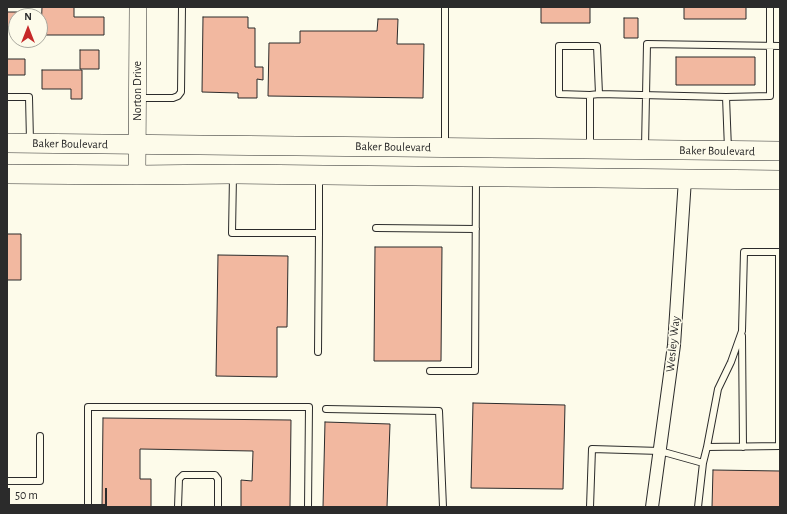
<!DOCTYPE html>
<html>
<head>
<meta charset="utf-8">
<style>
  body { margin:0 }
  #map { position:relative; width:787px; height:514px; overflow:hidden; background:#fdfbea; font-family:"Alegreya Sans",sans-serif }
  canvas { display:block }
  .frame { position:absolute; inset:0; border:8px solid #2b2b2b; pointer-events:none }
  .north { position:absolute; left:8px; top:8px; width:40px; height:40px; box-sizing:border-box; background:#fdfbea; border:1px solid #a9a89e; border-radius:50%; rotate:0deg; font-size:11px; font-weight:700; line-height:16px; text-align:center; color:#2b2b2b }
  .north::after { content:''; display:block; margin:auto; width:14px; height:18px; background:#c62828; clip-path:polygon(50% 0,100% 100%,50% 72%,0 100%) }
  .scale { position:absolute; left:8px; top:488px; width:99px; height:18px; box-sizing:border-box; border:2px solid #2b2b2b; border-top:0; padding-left:5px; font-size:12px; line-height:14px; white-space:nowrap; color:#2b2b2b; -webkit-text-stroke:3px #fdfbea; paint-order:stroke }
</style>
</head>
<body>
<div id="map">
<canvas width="787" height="514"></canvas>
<div class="frame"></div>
<div class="north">N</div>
<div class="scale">50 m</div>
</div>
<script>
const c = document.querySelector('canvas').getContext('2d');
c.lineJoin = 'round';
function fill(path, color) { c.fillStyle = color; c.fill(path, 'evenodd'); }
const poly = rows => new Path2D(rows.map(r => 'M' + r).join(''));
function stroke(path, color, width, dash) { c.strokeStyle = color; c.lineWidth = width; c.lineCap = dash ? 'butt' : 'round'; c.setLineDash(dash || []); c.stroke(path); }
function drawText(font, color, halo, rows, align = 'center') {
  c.font = font + ' "Alegreya Sans",sans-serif'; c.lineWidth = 3; c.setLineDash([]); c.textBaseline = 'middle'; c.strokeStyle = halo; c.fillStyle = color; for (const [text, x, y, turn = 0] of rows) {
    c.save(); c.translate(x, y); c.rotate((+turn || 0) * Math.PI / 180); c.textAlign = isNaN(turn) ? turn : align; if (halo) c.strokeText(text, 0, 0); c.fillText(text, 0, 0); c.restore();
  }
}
const building = poly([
  [42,7,74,7,74,17,104,17,104,35,41,35,42,7],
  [541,7,590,7,590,23,541,23,541,7],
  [684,7,746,7,746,19,684,19,684,7],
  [7,12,25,12,25,16,16,16,16,27,7,27,7,12],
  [203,17,248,17,248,28,255,28,255,67,263,67,263,80,257,79,257,98,238,98,238,93,202,92,203,17],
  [624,18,638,18,638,38,624,38,624,18],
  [378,19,398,19,397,44,424,44,423,98,268,96,269,43,300,43,300,31,377,31,378,19],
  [80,50,99,50,99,69,80,69,80,50],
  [676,57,755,57,755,85,676,85,676,57],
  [7,59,25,59,25,75,7,75,7,59],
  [42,70,82,70,82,99,71,99,71,89,42,89,42,70],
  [7,234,21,234,21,280,7,280,7,234],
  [375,247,442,247,441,361,374,361,375,247],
  [218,255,288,256,287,327,277,327,277,377,216,376,218,255],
  [473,403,565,405,563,489,471,488,473,403],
  [103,418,291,420,290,507,241,507,241,480,252,481,253,451,140,449,140,479,151,479,151,507,102,507,103,418],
  [325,422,390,424,387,507,323,507,325,422],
  [713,470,780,471,780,507,712,507,713,470]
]);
const lane = poly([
  [590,95,559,94,559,46,597,46,599,94],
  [7,97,29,97,30,141],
  [726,97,770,96,770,7],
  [139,98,173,98,178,96,181,92,182,7],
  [445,146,445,7],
  [590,146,590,95,599,94,726,97,728,149],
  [645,147,647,44,780,46],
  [233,176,232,233,319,233,319,178],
  [376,228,476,229],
  [742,336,743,447],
  [318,352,319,233],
  [430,371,475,371,476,179],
  [326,409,439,411,443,507],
  [779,446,779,252],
  [707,447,718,389,731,362,742,331,744,252,780,252],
  [703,463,707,447,780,446],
  [7,481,40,481,40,436],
  [88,507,88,407,309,407,308,507],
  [178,507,179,479,183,475,215,475,218,479,218,507],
  [590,507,592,449,660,451,703,463,698,507]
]);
const street = poly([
  [652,507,674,345,685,179]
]);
const secondary = poly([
  [137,175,138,7]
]);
const primary = poly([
  [7,143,780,151],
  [7,174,137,175,233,174,780,180]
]);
const streetNames = [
  ["Norton Drive",137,91,-90],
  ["Baker Boulevard",70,144,1],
  ["Baker Boulevard",393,147,1],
  ["Baker Boulevard",717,151,1],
  ["Wesley Way",673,344,-84]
];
fill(building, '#f2b8a0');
stroke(building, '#2b2b2b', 1);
stroke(lane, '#2b2b2b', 8);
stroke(street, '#2b2b2b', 14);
stroke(secondary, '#2b2b2b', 18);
stroke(primary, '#2b2b2b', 20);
stroke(lane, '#fdfbea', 6);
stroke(street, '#fdfbea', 12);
stroke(secondary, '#fdfbea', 17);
stroke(primary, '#fdfbea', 19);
drawText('12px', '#2b2b2b', '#fdfbea', streetNames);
</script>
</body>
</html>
